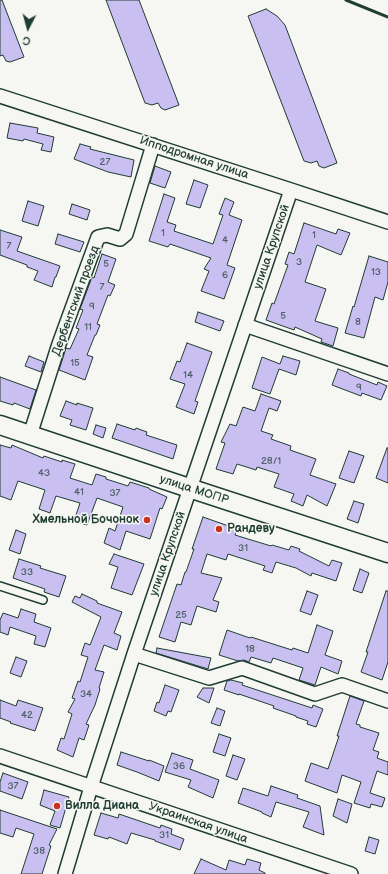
<!DOCTYPE html>
<html>
<head>
<meta charset="utf-8">
<style>
  body { margin:0 }
  #map { position:relative; width:388px; height:874px; overflow:hidden; background:#f6f6f2; font-family:"Balsamiq Sans",sans-serif }
  canvas { display:block }
  .north { position:absolute; left:8px; top:8px; width:40px; height:40px; -webkit-text-stroke:3px #f6f6f2; paint-order:stroke; rotate:186deg; font-size:11px; font-weight:700; line-height:16px; text-align:center; color:#1f3d34 }
  .north::after { content:''; display:block; margin:auto; width:14px; height:18px; background:#1f3d34; clip-path:polygon(50% 0,100% 100%,50% 72%,0 100%) }
</style>
</head>
<body>
<div id="map">
<canvas width="388" height="874"></canvas>
<div class="north">С</div>
</div>
<script>
const c = document.querySelector('canvas').getContext('2d');
c.lineJoin = 'round';
function fill(path, color) { c.fillStyle = color; c.fill(path, 'evenodd'); }
const poly = rows => new Path2D(rows.map(r => 'M' + r).join(''));
function stroke(path, color, width, dash) { c.strokeStyle = color; c.lineWidth = width; c.lineCap = dash ? 'butt' : 'round'; c.setLineDash(dash || []); c.stroke(path); }
function drawText(font, color, halo, rows, align = 'center') {
  c.font = font + ' "Balsamiq Sans",sans-serif'; c.lineWidth = 3; c.setLineDash([]); c.textBaseline = 'middle'; c.strokeStyle = halo; c.fillStyle = color; for (const [text, x, y, turn = 0] of rows) {
    c.save(); c.translate(x, y); c.rotate((+turn || 0) * Math.PI / 180); c.textAlign = isNaN(turn) ? turn : align; if (halo) c.strokeText(text, 0, 0); c.fillText(text, 0, 0); c.restore();
  }
}
const building = poly([
  [0,0,2,0,24,57,10,62,6,61,3,55,0,56,0,0],
  [106,0,139,0,179,105,165,110,161,108,158,103,152,105,145,103,106,0],
  [266,9,277,16,285,25,337,163,324,168,319,166,317,161,311,163,304,161,248,16,266,9],
  [10,123,38,128,37,133,54,137,51,152,41,150,43,144,24,139,23,141,7,138,10,123],
  [80,144,91,147,90,149,134,160,131,177,108,172,74,159,80,144],
  [155,166,171,172,165,188,150,183,155,166],
  [194,180,208,185,200,208,186,204,194,180],
  [164,194,175,198,167,222,176,225,174,231,213,244,223,215,219,214,225,198,234,202,229,215,242,220,227,265,235,268,224,299,201,291,209,271,204,269,211,258,170,244,168,247,149,241,164,194],
  [28,201,44,206,38,226,22,221,28,201],
  [72,204,90,210,87,220,69,214,72,204],
  [304,223,336,234,338,229,350,233,341,255,317,245,305,282,326,289,315,321,338,328,333,346,321,342,322,339,295,327,294,330,266,320,272,303,274,304,288,265,285,264,289,252,294,254,304,223],
  [0,230,22,237,17,251,60,266,56,277,55,277,52,287,34,280,38,271,27,267,27,265,0,255,0,230],
  [58,234,84,242,80,252,55,244,58,234],
  [102,254,116,259,108,282,115,285,110,296,108,295,97,324,100,325,96,335,95,335,87,355,93,357,85,380,59,370,66,348,70,349,79,329,76,328,83,310,80,309,92,277,94,278,102,254],
  [369,256,388,262,388,282,383,300,375,297,364,338,345,333,353,306,354,307,369,256],
  [198,312,224,321,220,331,195,322,198,312],
  [187,343,212,352,195,401,198,402,194,414,176,407,185,384,170,379,177,361,180,362,187,343],
  [29,356,44,362,41,372,25,366,29,356],
  [283,356,300,361,296,375,279,369,270,394,252,388,262,357,280,364,283,356],
  [338,369,349,373,349,374,377,385,378,382,387,386,381,400,362,393,361,396,332,385,338,369],
  [0,377,36,390,30,409,14,403,13,405,0,401,0,377],
  [261,394,281,401,277,411,269,408,261,431,273,435,271,439,291,446,290,450,316,459,310,475,336,484,327,506,307,495,303,506,291,501,294,494,274,487,279,474,257,467,256,470,237,464,233,474,216,469,225,443,221,442,230,424,236,426,243,407,255,411,261,394],
  [66,401,77,405,77,403,93,408,86,430,70,425,72,420,60,416,66,401],
  [117,424,135,430,136,428,147,432,146,435,177,445,173,459,112,438,117,424],
  [96,425,106,428,103,438,93,434,96,425],
  [0,445,11,448,12,445,43,458,44,456,62,462,62,460,75,464,70,478,92,485,96,474,106,477,106,479,128,486,130,482,149,488,149,489,167,497,162,509,160,508,150,539,126,531,120,550,104,543,109,528,115,531,123,507,97,498,87,525,74,521,80,503,56,496,50,513,39,509,45,490,18,481,11,500,0,496,0,445],
  [387,448,388,448,388,483,376,478,387,448],
  [349,451,364,456,354,483,339,478,349,451],
  [354,501,364,504,358,523,347,519,354,501],
  [203,517,237,529,235,535,271,546,272,545,289,550,291,546,300,549,299,551,329,566,332,560,342,563,336,581,312,573,311,576,296,568,276,562,272,573,263,570,265,566,228,554,226,560,207,554,201,573,222,578,213,600,219,602,216,612,197,606,191,625,181,622,175,642,159,637,177,584,181,585,185,572,186,572,194,549,192,549,203,517],
  [16,530,26,534,20,554,9,550,16,530],
  [114,554,144,564,132,595,111,588,118,567,109,564,114,554],
  [19,559,41,566,40,568,66,576,59,597,44,592,45,589,13,578,19,559],
  [360,569,369,573,362,593,353,590,360,569],
  [307,591,318,595,311,615,300,611,307,591],
  [386,591,388,591,388,662,382,680,361,672,368,652,366,652,386,591],
  [82,594,97,601,97,603,122,612,114,633,121,636,117,650,104,645,95,670,104,672,99,688,100,689,95,705,86,724,89,725,84,740,79,738,73,757,57,750,61,738,64,739,72,714,68,712,75,699,72,698,78,681,80,682,88,657,81,655,85,643,90,645,101,617,72,602,75,596,80,598,82,594],
  [21,609,36,614,34,622,51,628,45,647,34,644,36,636,10,627,8,635,0,632,0,620,3,613,18,618,21,609],
  [317,625,333,631,325,655,342,661,338,674,321,667,315,685,299,680,303,668,273,658,271,663,251,657,249,662,244,660,238,661,219,655,227,630,250,638,251,637,292,650,293,648,308,653,317,625],
  [157,648,211,658,208,669,156,653,157,648],
  [16,657,27,661,21,677,10,673,16,657],
  [231,680,243,683,242,685,312,708,313,705,323,709,316,727,307,724,308,721,296,717,296,716,273,708,274,706,239,694,239,695,224,690,227,681,231,680],
  [165,685,179,690,171,712,168,711,166,716,154,711,157,702,159,703,165,685],
  [203,688,214,688,209,703,197,697,203,688],
  [350,696,364,701,356,724,360,725,360,727,379,733,373,750,379,752,377,758,388,762,388,775,377,771,370,793,385,798,382,807,371,804,370,808,354,803,361,782,342,775,337,793,305,781,311,763,328,769,339,736,337,736,350,696],
  [0,700,16,706,18,700,43,708,35,731,10,723,11,722,0,718,0,700],
  [217,708,225,711,220,726,211,723,217,708],
  [219,734,231,738,225,756,213,752,219,734],
  [121,752,149,761,149,760,164,766,159,781,137,772,117,765,121,752],
  [172,753,193,760,190,769,219,780,213,798,188,787,191,780,165,772,172,753],
  [233,755,245,759,237,780,226,776,233,755],
  [3,773,28,782,22,799,0,791,0,782,3,773],
  [271,786,298,795,297,798,320,806,324,835,303,827,309,812,276,802,271,817,262,813,262,812,238,803,243,788,268,796,271,786],
  [44,790,69,797,60,828,50,825,55,811,40,805,44,790],
  [338,799,352,804,347,823,333,816,338,799],
  [0,810,57,829,49,845,51,846,42,874,21,874,34,834,16,828,13,837,0,833,0,810],
  [101,813,118,818,119,814,160,828,161,825,172,829,171,834,184,839,180,850,155,841,155,840,131,833,127,844,109,837,108,839,94,835,101,813],
  [369,837,379,840,375,854,365,851,369,837],
  [201,859,226,870,229,860,245,865,247,859,261,863,259,870,265,873,265,874,194,874,201,859]
]);
const lane = poly([
  [0,586,43,600]
]);
const street = poly([
  [0,96,291,190,388,222],
  [245,325,388,374],
  [30,435,59,344,98,237,107,235,120,239,126,234,153,145],
  [134,654,209,678,242,668,315,694,342,685,388,701],
  [0,756,351,874],
  [65,874,91,787,134,654,291,190]
]);
const secondary = poly([
  [0,425,189,488,388,553]
]);
const rail = poly([
  [346,0,388,17]
]);
const markers = [
  [147,520,4,"#c8321e"],
  [219,529,4,"#c8321e"],
  [57,806,4,"#c8321e"]
];
const numberNames = [
  ["27",105,162],
  ["1",163,233],
  ["1",314,235],
  ["4",225,240],
  ["7",9,246],
  ["3",299,262],
  ["5",106,264],
  ["13",376,272],
  ["6",225,275],
  ["7",102,287],
  ["9",92,306],
  ["5",283,316],
  ["8",358,322],
  ["11",88,327],
  ["15",75,363],
  ["14",188,375],
  ["9",359,387],
  ["28/1",271,461],
  ["43",44,473],
  ["41",79,492],
  ["37",115,493],
  ["31",243,548],
  ["33",27,572],
  ["25",181,615],
  ["18",250,649],
  ["34",86,694],
  ["42",27,715],
  ["36",179,766],
  ["37",13,786],
  ["31",164,835],
  ["38",39,851]
];
const streetNames = [
  ["Ипподромная улица",194,158,18],
  ["улица Крупской",272,247,-71],
  ["Дербентский проезд",76,301,-70],
  ["улица МОПР",194,490,18],
  ["улица Крупской",168,554,-71],
  ["Украинская улица",198,823,19]
];
const poiNames = [
  ["Хмельной Бочонок",139,520,"right"],
  ["Рандеву",227,529],
  ["Вилла Диана",65,806]
];
fill(building, '#cabff1');
stroke(building, '#1f3d34', 1);
stroke(lane, '#1f3d34', 10);
stroke(street, '#1f3d34', 16);
stroke(secondary, '#1f3d34', 21);
stroke(lane, '#f6f6f2', 7);
stroke(street, '#f6f6f2', 13);
stroke(secondary, '#f6f6f2', 18);
stroke(rail, '#1f3d34', 3);
for (const [x, y, r, color] of markers) { const dot = new Path2D(); dot.arc(x, y, r, 0, 2 * Math.PI); c.fillStyle = color; c.fill(dot); stroke(dot, '#f6f6f2', 1.5); }
drawText('10px', '#4a5e63', null, numberNames);
drawText('12px', '#1f3d34', '#f6f6f2', streetNames);
drawText('bold 12px', '#1f3d34', '#f6f6f2', poiNames, 'left');
</script>
</body>
</html>
